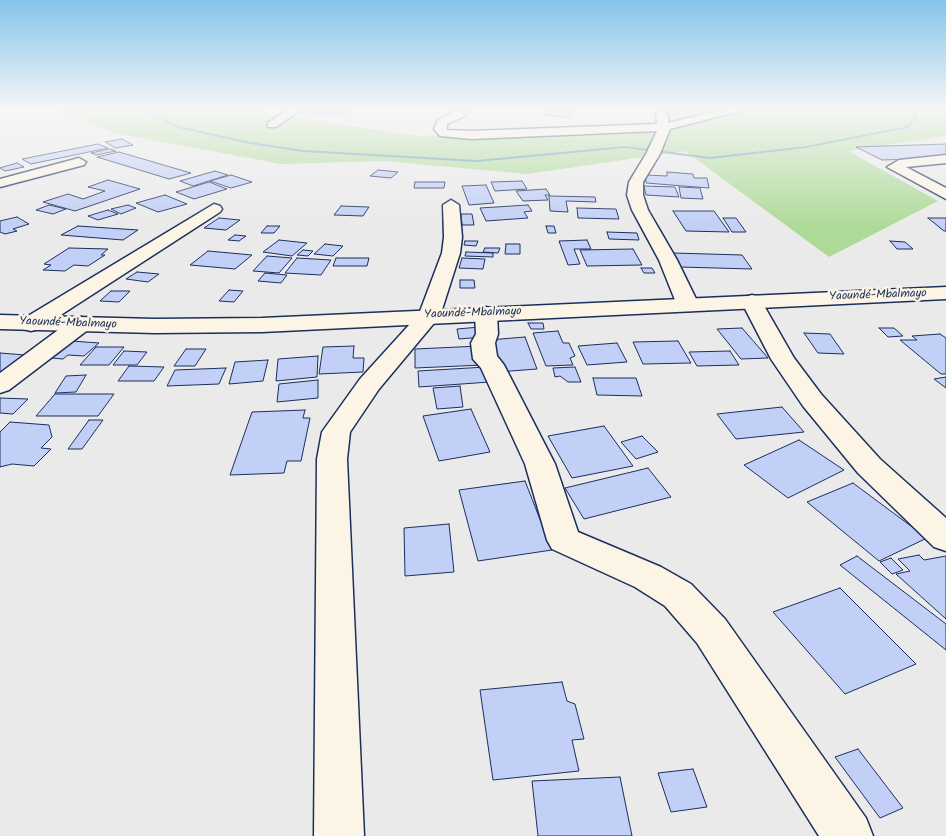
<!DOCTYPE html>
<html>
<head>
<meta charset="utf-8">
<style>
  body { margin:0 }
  canvas { display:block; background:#ebeaea }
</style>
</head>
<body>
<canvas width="946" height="836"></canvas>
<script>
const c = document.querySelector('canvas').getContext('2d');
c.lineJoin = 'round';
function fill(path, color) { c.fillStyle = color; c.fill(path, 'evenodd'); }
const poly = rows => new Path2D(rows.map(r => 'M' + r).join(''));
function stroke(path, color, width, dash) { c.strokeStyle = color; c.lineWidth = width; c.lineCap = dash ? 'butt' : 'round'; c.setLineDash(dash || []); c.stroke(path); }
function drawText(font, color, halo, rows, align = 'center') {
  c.font = font + ' Kalam,sans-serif'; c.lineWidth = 5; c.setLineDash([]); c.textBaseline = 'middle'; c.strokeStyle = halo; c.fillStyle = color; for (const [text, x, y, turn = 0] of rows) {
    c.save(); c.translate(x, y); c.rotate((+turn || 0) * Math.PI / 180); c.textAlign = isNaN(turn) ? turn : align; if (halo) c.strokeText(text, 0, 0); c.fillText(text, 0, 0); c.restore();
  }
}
const green = poly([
  [56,110,261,110,270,114,419,136,651,127,666,110,946,110,946,136,848,151,938,201,829,257,685,151,527,174,384,161,281,164,114,133]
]);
const stream = poly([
  [143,110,147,110,179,126,250,142,303,150,477,160,625,146,710,157,806,146,907,126,914,116,910,110,913,110,918,116,908,128,806,148,710,159,625,148,477,162,303,152,250,144,177,128,143,110]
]);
const building = poly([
  [310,110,351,110,345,114,307,112,310,110],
  [548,110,552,110,572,112,569,117,544,115,548,110],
  [122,139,133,145,116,148,105,142,122,139],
  [98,144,108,148,31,164,22,159,98,144],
  [946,144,946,158,882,160,856,147,946,144],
  [110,149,116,151,96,155,91,153,110,149],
  [119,152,191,173,169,179,97,157,119,152],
  [17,163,24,167,5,171,0,168,17,163],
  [378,170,398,172,391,178,370,176,378,170],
  [215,171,228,175,193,186,180,181,215,171],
  [667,172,693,174,694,178,707,178,709,188,646,183,646,175,667,176,667,172],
  [231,175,252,182,231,188,210,181,231,175],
  [108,180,140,189,75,211,43,202,68,194,83,199,105,191,88,187,108,180],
  [522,181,527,189,495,191,491,182,522,181],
  [209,182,227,189,194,199,176,192,209,182],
  [415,182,445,182,444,188,414,188,415,182],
  [486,185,494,203,469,205,462,186,486,185],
  [644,186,675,187,679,197,646,195,644,186],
  [679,187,700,188,703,199,681,198,679,187],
  [546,189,550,195,545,195,548,200,523,201,516,191,546,189],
  [165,195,187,204,158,212,136,203,165,195],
  [549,196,595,197,596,202,566,201,568,212,550,211,549,196],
  [49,205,66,209,53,214,36,210,49,205],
  [128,205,136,208,121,214,111,209,128,205],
  [528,205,532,211,524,212,528,218,486,221,480,208,528,205],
  [341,206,369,207,363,216,334,215,341,206],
  [577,208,616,209,619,219,578,218,577,208],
  [108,210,118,214,98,220,88,216,108,210],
  [673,211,714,211,729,232,686,231,673,211],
  [461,214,472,214,474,225,462,225,461,214],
  [17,217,29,224,13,229,17,231,5,234,0,232,0,221,17,217],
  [219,218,240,220,226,230,204,228,219,218],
  [723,218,736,218,746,232,732,232,723,218],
  [928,218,946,218,946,231,944,231,928,218],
  [78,226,138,230,123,240,61,235,78,226],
  [267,226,280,226,274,233,261,233,267,226],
  [546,226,554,226,556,233,548,233,546,226],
  [607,232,637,233,639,240,609,239,607,232],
  [235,235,246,236,239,241,228,240,235,235],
  [279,240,307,243,292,256,263,252,279,240],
  [587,240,591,249,574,249,580,264,568,265,559,241,587,240],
  [465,241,478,241,476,246,464,245,465,241],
  [890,241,905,242,913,249,897,249,890,241],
  [325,244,343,246,333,256,314,254,325,244],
  [506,244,520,244,520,254,505,254,506,244],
  [69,248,108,249,101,255,105,255,88,266,74,265,65,271,43,270,51,265,44,264,69,248],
  [485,248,500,248,498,253,483,252,485,248],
  [633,249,642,265,587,266,580,250,633,249],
  [303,250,313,251,308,256,297,255,303,250],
  [208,251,252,255,235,269,190,265,208,251],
  [466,252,493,253,493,257,465,256,466,252],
  [673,253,742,255,752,269,680,267,673,253],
  [267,256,292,258,279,273,253,271,267,256],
  [297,258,331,260,321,275,285,273,297,258],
  [336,258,369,258,367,266,333,266,336,258],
  [462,258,485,259,483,269,459,268,462,258],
  [641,268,652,268,655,273,644,273,641,268],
  [137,272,159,274,148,282,126,279,137,272],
  [265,273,287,275,281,283,258,281,265,273],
  [460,280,474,280,475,288,460,288,460,280],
  [229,290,243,291,234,302,219,301,229,290],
  [111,291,130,291,119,302,100,301,111,291],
  [528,323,543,323,544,329,531,329,528,323],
  [480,327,483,337,459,339,457,329,480,327],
  [742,328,768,358,741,359,717,329,742,328],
  [879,328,894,328,903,336,888,337,879,328],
  [558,331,563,343,569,343,575,356,570,358,573,365,546,366,533,333,558,331],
  [804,333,830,334,844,354,818,353,804,333],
  [940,334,946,338,946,374,941,374,900,340,917,340,912,336,940,334],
  [525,337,537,369,498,372,489,340,525,337],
  [72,341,99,343,84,356,68,355,63,359,51,358,72,341],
  [678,341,691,363,643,364,633,342,678,341],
  [617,343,627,362,587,365,578,346,617,343],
  [354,346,353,358,364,358,363,372,319,374,323,347,354,346],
  [480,346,483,365,415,368,415,349,480,346],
  [96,347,124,347,109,365,80,365,96,347],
  [186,349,206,349,195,366,174,366,186,349],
  [124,351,147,352,137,365,113,365,124,351],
  [730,351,739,365,697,366,689,352,730,351],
  [0,353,25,355,0,375,0,353],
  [318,356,317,377,276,381,278,359,318,356],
  [268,360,263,381,229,384,235,362,268,360],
  [129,366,164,367,154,381,118,381,129,366],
  [486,367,490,382,419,387,418,371,486,367],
  [575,367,581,382,568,382,560,376,555,377,553,368,575,367],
  [226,368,219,384,167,386,175,370,226,368],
  [86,375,76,392,55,393,66,376,86,375],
  [946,377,946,388,934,379,946,377],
  [593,378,636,378,642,396,597,395,593,378],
  [318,380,318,398,277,402,279,384,318,380],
  [460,386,463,407,437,409,433,388,460,386],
  [55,394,114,394,98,416,36,416,55,394],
  [0,398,28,399,13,414,0,413,0,398],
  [782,407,804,432,736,439,717,414,782,407],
  [471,409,490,452,439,461,423,416,471,409],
  [305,410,303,418,310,418,301,461,287,461,284,473,230,475,252,412,305,410],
  [89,420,103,420,82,449,68,449,89,420],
  [10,422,49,425,52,437,41,448,51,449,34,466,12,464,0,467,0,432,10,422],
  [604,426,633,466,572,478,548,436,604,426],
  [642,436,658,452,636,459,621,442,642,436],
  [799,440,844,470,788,498,744,465,799,440],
  [648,468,671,497,584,519,565,488,648,468],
  [525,481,552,550,478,561,459,490,525,481],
  [853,483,927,538,879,561,807,502,853,483],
  [449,524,454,572,405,576,404,528,449,524],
  [919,555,924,560,946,556,946,619,896,574,910,571,898,559,919,555],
  [857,556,946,624,946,650,840,565,857,556],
  [891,558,903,570,892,574,880,562,891,558],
  [840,588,916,664,845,694,773,612,840,588],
  [562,682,567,701,575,704,584,739,572,740,579,771,493,780,480,690,562,682],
  [858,749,903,808,880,818,835,757,858,749],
  [693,769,707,807,671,812,658,773,693,769],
  [620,777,632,836,538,836,532,781,620,777]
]);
const minor = poly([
  [287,110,300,110,276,127,268,127,268,123,287,110],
  [458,110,470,110,463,117,447,124,447,130,471,131,657,124,656,114,662,111,668,114,668,123,722,110,743,110,670,129,660,154,643,182,643,195,648,210,677,260,699,305,696,310,688,311,680,310,677,305,659,260,632,210,627,195,629,182,646,154,657,131,471,139,440,136,434,129,438,120,458,110],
  [946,155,946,163,906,167,946,188,946,199,887,167,899,160,946,155],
  [79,158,86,162,84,165,0,187,0,179,79,158],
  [451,200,459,205,462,237,460,253,440,316,379,389,350,432,347,459,364,836,314,836,317,459,322,432,360,379,419,314,442,253,444,237,443,205,451,200],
  [214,204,220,206,222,209,220,212,39,329,31,331,23,329,20,324,23,319,214,204],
  [752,295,759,297,794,358,821,394,880,459,946,518,946,551,934,547,858,473,803,406,771,359,741,301,745,297,752,295],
  [486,307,494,309,497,314,498,334,495,343,497,356,504,365,555,464,578,532,661,567,691,584,725,619,866,818,873,836,819,836,697,643,665,606,635,587,552,549,547,540,525,464,481,368,473,359,471,343,476,334,475,314,478,309,486,307],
  [81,317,89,319,92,324,89,329,9,390,0,393,0,373,73,319,81,317]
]);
const highway = poly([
  [946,287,946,299,262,332,155,333,0,329,0,315,155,319,262,318,946,287]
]);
const farStreetnames = [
  ["Yaoundé-Mbalmayo",878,296,-2],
  ["Yaoundé-Mbalmayo",473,314,-2],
  ["Yaoundé-Mbalmayo",68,324,2]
];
fill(green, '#aeda98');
fill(stream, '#6097b3');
fill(building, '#c2cff6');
stroke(building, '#1b2f5e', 1);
stroke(minor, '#1b2f5e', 3);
stroke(highway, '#1b2f5e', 3);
fill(minor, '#fcf5e5');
fill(highway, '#fcf5e5');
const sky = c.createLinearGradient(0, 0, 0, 227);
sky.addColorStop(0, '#84c4ea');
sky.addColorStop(0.48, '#f6f6f6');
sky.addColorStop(1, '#f6f6f600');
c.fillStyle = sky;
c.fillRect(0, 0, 946, 227);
drawText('12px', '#1b2f5e', '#fcf5e5', farStreetnames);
</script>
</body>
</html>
